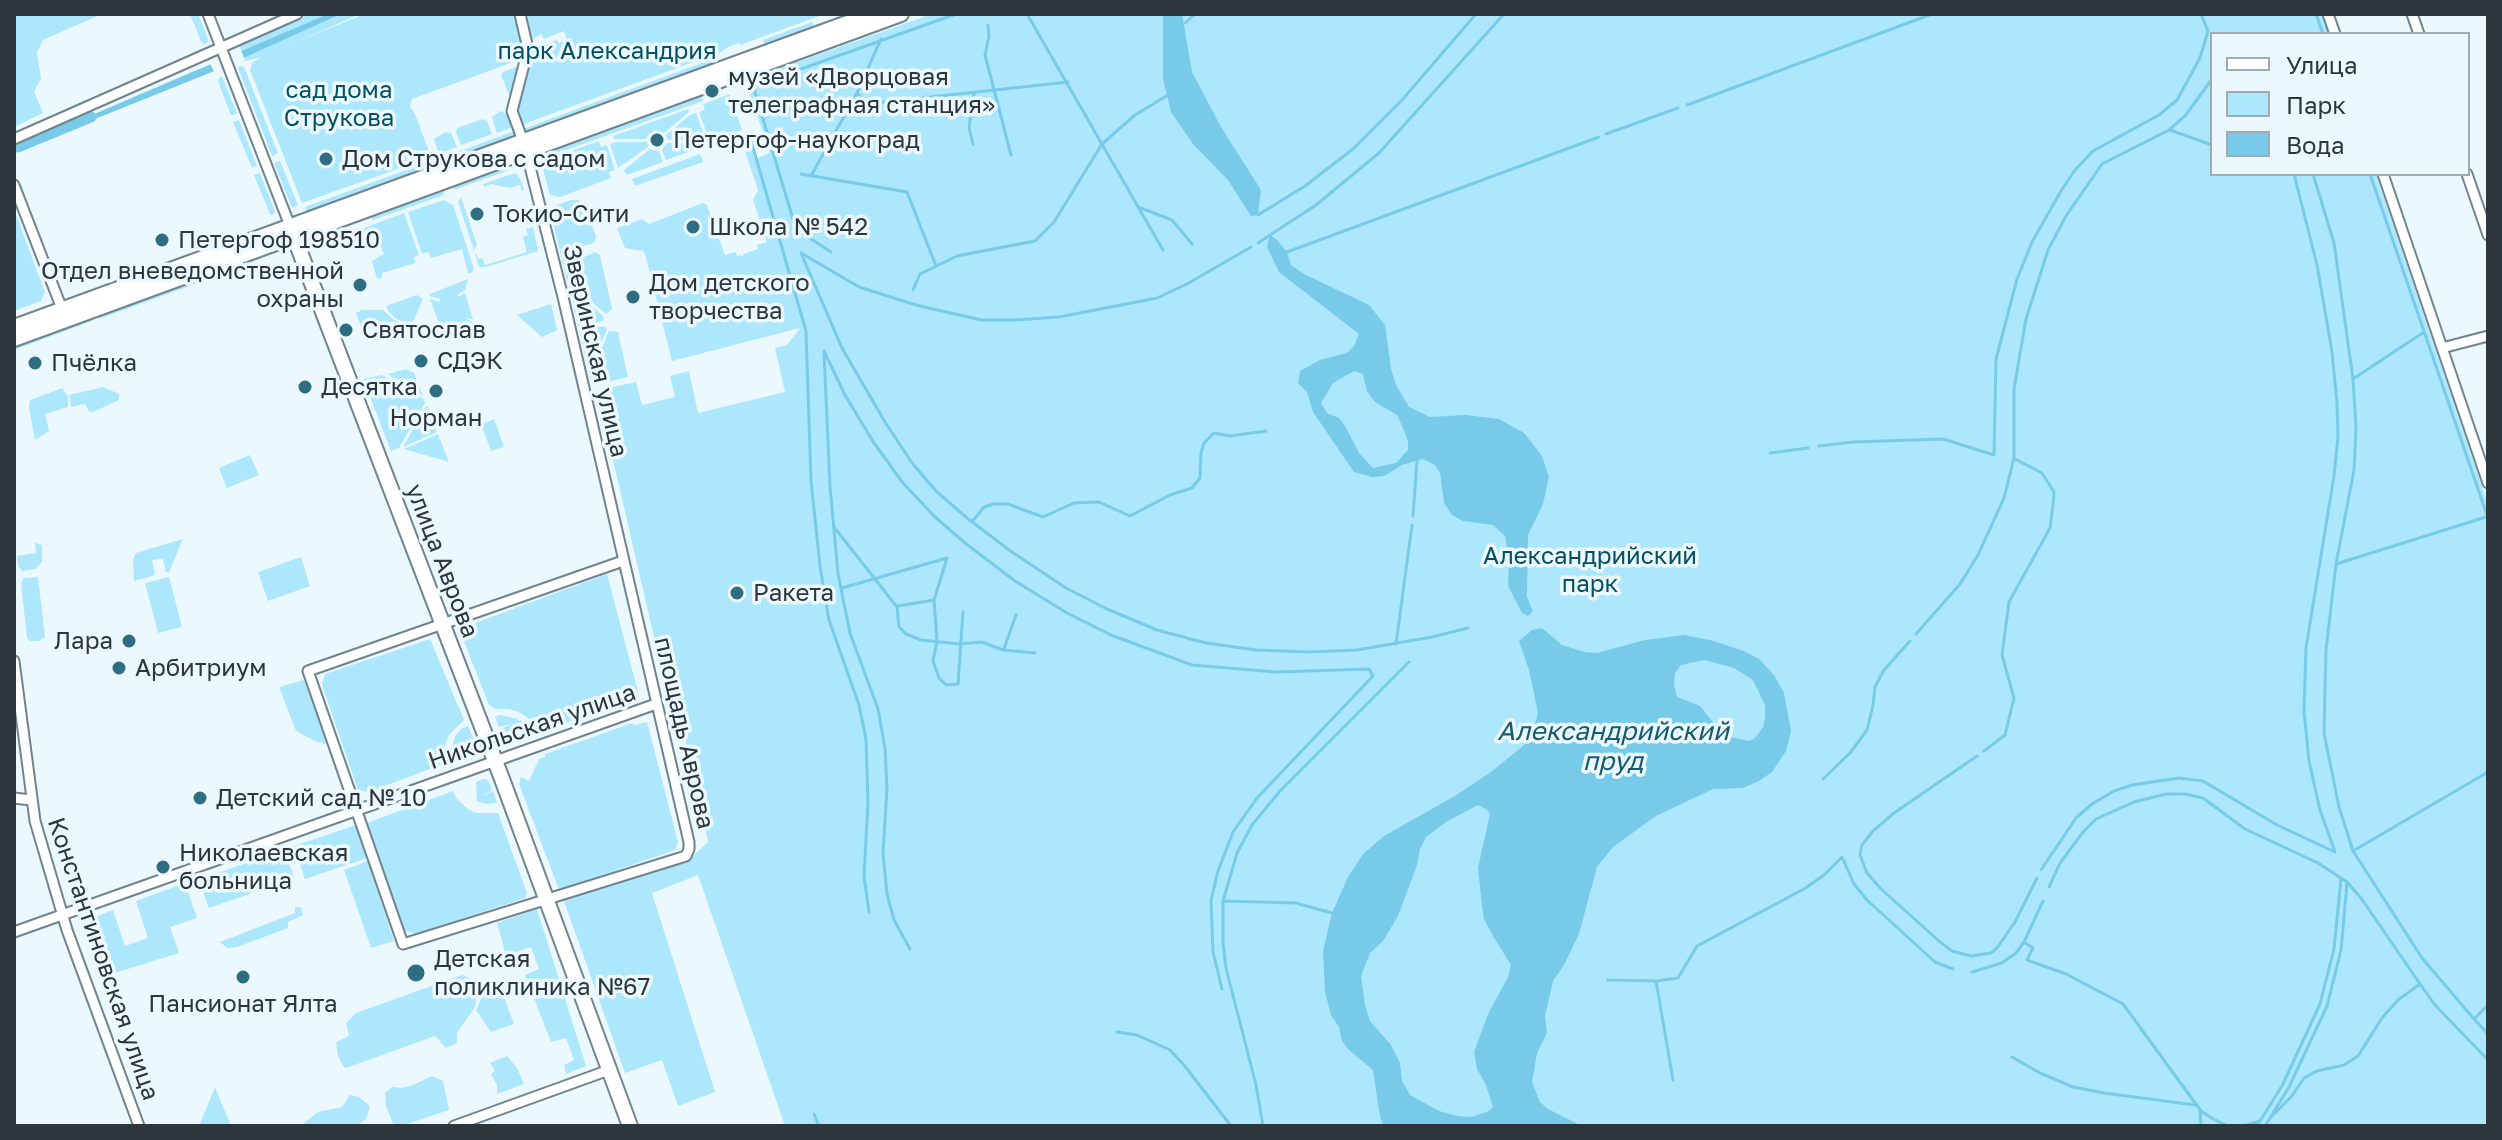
<!DOCTYPE html>
<html>
<head>
<meta charset="utf-8">
<style>
  body { margin:0 }
  #map { position:relative; width:2502px; height:1140px; overflow:hidden; background:#ebf9fe; font-family:"Golos Text",sans-serif }
  canvas { display:block }
  .frame { position:absolute; inset:0; border:16px solid #2d363a; pointer-events:none }
  .legend { position:absolute; left:2210px; top:32px; width:260px; height:144px; box-sizing:border-box; background:#ebf9fe; border:2px solid #9fabb0; margin:0; padding:10px 14px; list-style:none; font-size:24px; color:#2d363a }
  .legend li { display:flex; align-items:center; gap:16px; height:40px }
  .legend b { width:40px; border:2px solid #9fabb0 }
</style>
</head>
<body>
<div id="map">
<canvas width="2502" height="1140"></canvas>
<div class="frame"></div>
<ul class="legend">
<li><b style="height:10px;background:#fff"></b>Улица</li>
<li><b style="height:22px;background:#ace7fd"></b>Парк</li>
<li><b style="height:22px;background:#77cbe9"></b>Вода</li>
</ul>
</div>
<script>
const c = document.querySelector('canvas').getContext('2d');
c.lineJoin = 'round';
function fill(path, color) { c.fillStyle = color; c.fill(path, 'evenodd'); }
const poly = rows => new Path2D(rows.map(r => 'M' + r).join(''));
function stroke(path, color, width, dash) { c.strokeStyle = color; c.lineWidth = width; c.lineCap = dash ? 'butt' : 'round'; c.setLineDash(dash || []); c.stroke(path); }
function drawText(font, color, halo, rows, align = 'center') {
  c.font = font + ' "Golos Text",sans-serif'; c.lineWidth = 7; c.setLineDash([]); c.textBaseline = 'middle'; c.strokeStyle = halo; c.fillStyle = color; for (const [text, x, y, turn = 0] of rows) {
    c.save(); c.translate(x, y); c.rotate((+turn || 0) * Math.PI / 180); c.textAlign = isNaN(turn) ? turn : align; if (halo) c.strokeText(text, 0, 0); c.fillText(text, 0, 0); c.restore();
  }
}
const green = poly([
  [14,14,102,14,43,40,37,52,41,79,34,91,43,113,14,127],
  [190,14,198,14,209,41,204,44,201,41],
  [305,14,328,14,241,52,239,45,244,40],
  [341,14,360,14,289,45,364,14,517,14,525,41,523,53,519,60,412,99,410,107,415,114,431,157,302,203,250,70,252,63,262,57,245,61,243,57],
  [523,14,825,14,740,45,739,43,728,47,721,52,521,125,516,112,530,59,535,52,547,48,546,44,557,40,559,43,567,40,564,31,544,39,541,34,530,41],
  [932,14,2322,14,2329,34,2212,34,2212,174,2376,174,2488,504,2488,1126,785,1126,698,875,652,893,715,1092,678,1106,662,1060,625,1073,564,901,692,857,708,842,683,731,676,732,610,447,617,445,604,389,636,382,642,405,675,397,670,376,689,371,698,413,785,392,775,348,787,345,800,328,672,361,645,254,643,251,625,248,617,228,642,219,649,224,703,203,707,205,725,255,735,252,737,256,741,255,743,257,743,254,758,249,757,245,767,242,753,200,758,190,745,151,734,142,750,136,753,138,750,145,755,159,770,153,747,86,750,79],
  [812,22,814,27,765,45,763,40],
  [715,58,717,63,525,133,523,129],
  [240,66,244,67,278,153,272,156,238,68],
  [516,67,519,69,510,97,501,75,503,72],
  [222,76,237,114,233,115,231,115,219,84,218,79],
  [701,94,703,101,541,159,541,151],
  [730,94,742,130,715,140,713,135,708,136,699,112,705,110,703,104],
  [688,109,689,112,664,133,655,130,648,135,646,139,614,139,613,136],
  [501,111,508,114,513,127,497,133,492,117],
  [696,113,705,138,698,140,668,140,666,135,690,115],
  [483,119,487,121,492,134,461,145,456,132,457,128],
  [239,120,257,166,252,168,233,122],
  [514,131,516,136,444,163,442,158],
  [446,132,451,133,457,147,439,154,434,139],
  [599,141,601,147,607,145,615,170,609,172,611,178,560,197,550,195,541,162],
  [616,142,647,142,648,147,618,168,610,144],
  [667,143,700,143,702,147,666,160,662,150],
  [650,149,659,151,663,162,627,175,624,170],
  [700,154,703,162,635,186,632,179],
  [280,161,298,205,292,208,274,163],
  [431,161,433,167,307,213,305,207],
  [507,164,509,170,454,190,453,185],
  [260,173,275,212,272,215,270,214,254,175],
  [515,173,520,178,524,190,522,191,520,185,510,188,492,184,484,187,483,184],
  [444,189,444,195,373,220,371,218,370,214],
  [461,197,477,245,474,250,458,202],
  [444,200,453,205,474,269,471,273,468,273,462,249,431,258,428,252,422,254,408,212],
  [571,200,579,200,585,204,596,237,594,243,578,247,582,258,595,252,600,255,612,309,606,314,567,281,550,210,552,207],
  [14,209,45,292,41,301,14,311],
  [404,213,419,255,414,257,415,263,382,273,382,278,377,279,372,261,384,254,377,236,360,242,356,231],
  [533,227,538,251,486,267,479,267,475,254,476,253,478,259,482,258,485,265,527,252,523,237,528,235,526,229],
  [224,268,223,274,99,319,98,316,98,314],
  [468,279,465,290,457,295,458,297,465,293,473,320,464,317,474,323,444,331,440,329,448,324,440,326,430,299,440,302,440,299,430,296,430,294],
  [569,286,604,317,603,321,578,327],
  [417,295,423,299,412,324,396,319,388,311,386,306],
  [551,304,557,330,542,337,517,315],
  [362,310,383,310,394,320,411,326,404,342,401,341,394,321,386,324,388,334,380,337,373,321,361,326,356,313],
  [91,317,92,321,14,350,14,344],
  [604,326,607,329,589,372,579,331],
  [609,331,618,332,628,377,594,385,590,377],
  [406,369,414,373,423,396,388,374],
  [382,375,424,399,425,403,399,448,391,451,363,379],
  [103,387,119,394,119,400,93,412,89,412,85,404,71,407,69,395],
  [62,388,68,396,68,407,45,414,49,431,35,440,29,407,30,400],
  [427,405,437,432,403,447],
  [494,419,504,447,491,451,481,424],
  [438,434,449,462,404,449],
  [250,455,259,475,227,488,219,468],
  [183,539,169,572,166,572,163,559,152,560,155,575,134,581,133,559,136,553],
  [35,543,42,545,42,562,35,569,22,571,18,566,17,556,36,553],
  [301,557,310,586,268,601,258,572],
  [607,574,638,692,631,700,537,733,529,719,519,712,509,709,496,709,489,705,459,629],
  [38,577,45,637,39,641,30,641,27,638,21,583,24,578],
  [169,577,182,627,158,633,145,583],
  [430,639,464,720,449,735,445,745,444,764,368,792,358,790,322,685,325,674],
  [304,680,327,744,315,741,296,731,279,687],
  [500,715,518,719,516,721,519,720,519,723,520,720,524,723,530,734,520,737,519,734,518,738,514,736,515,738,504,740,500,732,502,731,499,730,511,724,499,727,495,717],
  [647,722,678,842,675,850,559,890,519,784,521,777,529,781,539,759,545,757,545,754,632,723,634,725],
  [468,726,474,740,474,752,453,759,452,746,456,735,461,729],
  [483,779,488,780,492,790,481,797,493,791,497,803,486,804,477,801,476,782],
  [453,791,457,799,469,810,477,813,498,813,527,893,525,898,415,934,404,930,367,823],
  [356,825,367,858,305,879,294,846],
  [284,849,293,874,290,880,209,908,199,880],
  [368,861,394,941,371,948,344,870],
  [185,883,197,918,170,927,179,953,105,976,85,921,113,910,125,946,148,938,136,901],
  [295,907,301,907,303,915,288,922,288,928,237,947,227,948,220,942,295,913],
  [537,909,586,1066,566,1074,564,1065,574,1060,566,1038,551,1042,525,975,539,969,531,947,506,955,497,923],
  [462,975,473,979,477,992,475,1007,457,1033,457,1043,446,1048,435,1036,346,1068,343,1066,338,1056,336,1042,349,1036,346,1023,356,1013],
  [497,989,503,995,514,1024,491,1032,476,1010,482,997,491,990],
  [507,1056,517,1068,524,1084,497,1094,497,1085,491,1074,495,1071,490,1063],
  [432,1076,443,1081,449,1110,401,1126,394,1126,386,1106,385,1093,392,1087,402,1088,413,1085],
  [215,1087,231,1126,199,1126],
  [350,1095,359,1097,370,1106,366,1119,356,1126,300,1126,318,1112,342,1107]
]);
const water = poly([
  [328,14,341,14,212,72,80,125,80,120],
  [1163,14,1182,14,1192,72,1221,127,1261,190,1258,215,1251,216,1228,180,1193,144,1171,112,1163,79],
  [1270,235,1277,240,1287,252,1291,265,1304,274,1369,305,1385,325,1391,369,1396,385,1409,407,1430,417,1466,415,1499,419,1524,433,1542,456,1549,477,1543,504,1528,535,1527,597,1533,611,1528,616,1522,613,1508,586,1509,558,1505,536,1493,525,1463,521,1452,515,1444,503,1440,473,1435,465,1423,459,1402,465,1384,476,1372,477,1354,472,1313,412,1307,392,1298,383,1300,371,1320,360,1347,353,1354,346,1359,334,1279,272,1267,247],
  [1354,371,1363,374,1367,391,1375,402,1397,415,1403,428,1408,441,1408,450,1396,463,1373,468,1359,453,1345,426,1339,418,1327,413,1321,403,1333,383],
  [1542,628,1562,645,1584,652,1597,653,1645,640,1684,635,1714,641,1744,651,1759,659,1774,675,1784,693,1791,731,1786,751,1772,772,1759,781,1743,788,1713,789,1656,816,1613,847,1597,867,1579,934,1564,965,1553,981,1545,1016,1547,1033,1537,1053,1532,1082,1540,1102,1548,1109,1582,1126,1383,1126,1379,1111,1373,1070,1349,1050,1342,1041,1339,1027,1331,1015,1325,992,1323,951,1332,913,1348,877,1363,854,1384,836,1455,796,1491,772,1523,746,1533,731,1538,713,1529,670,1519,641,1532,630],
  [1704,660,1734,668,1753,680,1765,705,1765,718,1763,727,1756,737,1750,741,1724,736,1700,706,1677,697,1674,684,1675,673,1681,665],
  [1478,805,1486,809,1490,814,1478,868,1482,906,1484,919,1493,936,1511,965,1508,977,1488,1014,1474,1052,1477,1069,1486,1085,1493,1107,1487,1112,1471,1117,1457,1116,1439,1111,1410,1095,1402,1081,1400,1063,1391,1045,1370,1021,1365,1005,1361,976,1370,953,1383,941,1398,916,1417,865,1420,849,1426,837,1446,822]
]);
const pier = poly([
  [240,48,245,60,215,74,209,61]
]);
const stream = poly([
  [1027,14,1163,250],
  [2316,14,2323,34],
  [1185,23,1195,14],
  [988,25,989,36,985,55,1011,155],
  [881,39,857,93,867,104,1068,82],
  [1687,105,1932,14],
  [2170,130,2212,145],
  [1606,134,1678,108],
  [754,141,752,144,806,331,811,481,820,566,829,620,859,705,866,739,868,802,864,876,869,912],
  [973,144,969,128,974,94],
  [801,174,907,192,936,266],
  [2313,174,2334,243,2353,379,2424,332],
  [2370,174,2488,518],
  [811,176,857,93],
  [1141,208,1172,220,1192,244],
  [1258,215,1305,186,1353,149,1402,100,1476,14],
  [1258,243,1316,205,1379,153,1504,14],
  [831,252,796,229,753,86,956,14],
  [1287,252,1599,137],
  [801,253,842,348,885,422,912,463,936,491,967,518,1009,550,1066,588,1107,609,1157,630,1206,643,1256,650,1309,652,1357,650,1432,637,1468,628],
  [801,253,859,287,916,305,981,320,1015,320,1059,317,1157,298,1187,284,1251,247],
  [913,290,920,274,957,256,1035,241,1054,222,1102,144,1135,115,1168,95],
  [824,351,845,395,874,443,903,483,935,517,965,543,1015,581,1067,613,1111,635,1192,665,1276,672,1369,669,1373,676,1257,798,1233,832,1218,871,1211,900,1213,952,1222,989],
  [824,353,830,486,838,574,850,633,878,709,885,748,887,789,883,853,887,894,894,920,910,949],
  [2353,379,2356,428,2354,470,2336,564,2486,517],
  [1819,446,1853,442,1943,439,1994,455,1996,359,2017,279,2032,242,2061,191,2075,170,2093,151,2159,115,2177,100,2200,58,2208,31,2201,14],
  [1770,453,1808,448],
  [1413,516,1417,461],
  [972,522,984,507,994,504,1008,504,1043,517,1074,503,1099,502,1130,516,1170,495,1192,488,1200,478,1201,453,1204,443,1214,433,1230,436,1266,431],
  [834,527,897,607,899,627,906,634,921,640,960,644,982,642,1003,650,1035,653],
  [2336,564,2326,650,2324,733,2339,807,2353,851,2488,772],
  [842,588,947,558,934,600,937,641,933,661,939,678,946,685,958,684,963,612],
  [898,606,934,600],
  [1916,634,1960,584,1978,555,2004,498,2014,458,2014,389,2026,319,2048,250,2066,216,2102,164,2169,130,2185,116,2212,79],
  [1396,644,1412,525],
  [1004,649,1016,615],
  [1984,751,2005,735,2014,698,2002,655,2009,602,2050,528,2053,505,2054,492,2042,473,2015,459],
  [1977,756,1894,813,1873,831,1862,845,1860,855,1867,873,1881,889,1939,941,1952,951,1971,956,1991,953,1997,948,2015,922,2037,878],
  [1823,779,1850,753,1867,730,1873,705,1875,687,1884,670,1910,641],
  [2353,851,2422,958,2474,1019],
  [2041,870,2076,818,2092,804,2114,791,2132,785,2179,778,2203,781,2277,825,2335,852,2320,810,2309,761,2304,711,2306,648,2334,476,2338,437,2337,403,2332,352,2317,265,2294,174],
  [2049,887,2060,863,2084,831,2096,819,2134,802,2166,794,2185,794,2203,798,2245,829,2318,863,2347,882,2361,898,2420,984,2398,1000,2382,1018,2358,1056,2344,1065,2317,1071,2304,1078,2291,1097,2271,1117],
  [2043,901,2024,942,2033,948,2027,960,2066,974,2123,1004,2201,1111,2213,1119,2228,1126],
  [1223,902,1223,943,1226,968,1256,1085,1263,1126],
  [1297,903,1223,901,1237,853,1252,825,1280,791,1409,662],
  [1299,904,1332,913],
  [1972,972,2002,963,2016,953,2024,942],
  [1608,980,1656,981,1678,978,1697,946,1804,889,1824,875,1842,857,1854,884,1867,900,1935,962,1953,969],
  [1656,981,1673,1080],
  [2420,984,2435,1005,2488,1060],
  [2488,1005,2474,1019,2488,1034],
  [1117,1032,1137,1035,1170,1050,1184,1065,1231,1126],
  [2012,1057,2040,1073,2073,1087,2104,1093,2195,1105],
  [2200,1110,2201,1126],
  [814,1114,819,1126],
  [2243,1126,2260,1121],
  [2257,1126,2283,1084,2320,1004,2334,949,2341,879],
  [2265,1126,2289,1087,2327,1006,2341,950,2347,883]
]);
const canal = poly([
  [18,147,91,117]
]);
const street = poly([
  [208,14,290,226],
  [520,14,528,49,512,111,523,141],
  [2328,14,2335,34],
  [2412,14,2419,34],
  [14,139,297,14],
  [526,151,563,297,689,842,689,849,686,856,403,944,308,671,623,561],
  [2383,174,2488,483],
  [2467,174,2488,235],
  [14,185,62,309],
  [2442,348,2488,336],
  [14,661,35,821,67,930,139,1126],
  [14,798,31,800],
  [14,932,656,704],
  [454,1126,609,1070]
]);
const secondary = poly([
  [290,226,502,779,630,1126]
]);
const primary = poly([
  [14,327,872,14],
  [14,339,901,14]
]);
const markers = [
  [712,91,8,"#2e6d82"],
  [657,140,8,"#2e6d82"],
  [326,159,8,"#2e6d82"],
  [477,214,8,"#2e6d82"],
  [693,227,8,"#2e6d82"],
  [162,240,8,"#2e6d82"],
  [360,285,8,"#2e6d82"],
  [633,297,8,"#2e6d82"],
  [346,330,8,"#2e6d82"],
  [421,361,8,"#2e6d82"],
  [35,363,8,"#2e6d82"],
  [305,387,8,"#2e6d82"],
  [436,391,8,"#2e6d82"],
  [737,593,8,"#2e6d82"],
  [129,641,8,"#2e6d82"],
  [119,668,8,"#2e6d82"],
  [200,798,8,"#2e6d82"],
  [163,867,8,"#2e6d82"],
  [416,973,10,"#2e6d82"],
  [243,977,8,"#2e6d82"]
];
const parkNames = [
  ["парк Александрия",607,51],
  ["сад дома",339,90],
  ["Струкова",339,118],
  ["Александрийский",1590,556],
  ["парк",1590,584]
];
const poiNames = [
  ["музей «Дворцовая",728,77],
  ["телеграфная станция»",728,105],
  ["Петергоф-наукоград",673,140],
  ["Дом Струкова с садом",342,159],
  ["Токио-Сити",493,214],
  ["Школа № 542",709,227],
  ["Петергоф 198510",178,240],
  ["Отдел вневедомственной",344,271,"right"],
  ["охраны",344,299,"right"],
  ["Дом детского",649,283],
  ["творчества",649,311],
  ["Святослав",362,330],
  ["СДЭК",437,361],
  ["Пчёлка",51,363],
  ["Десятка",321,387],
  ["Норман",436,418,"center"],
  ["Ракета",753,593],
  ["Лара",113,641,"right"],
  ["Арбитриум",135,668],
  ["Детский сад № 10",216,798],
  ["Николаевская",179,853],
  ["больница",179,881],
  ["Детская",434,959],
  ["поликлиника №67",434,987],
  ["Пансионат Ялта",243,1004,"center"]
];
const streetNames = [
  ["Зверинская улица",595,351,77],
  ["улица Аврова",442,561,69],
  ["Никольская улица",532,727,-19],
  ["площадь Аврова",684,733,77],
  ["Константиновская улица",103,959,71]
];
const waterNames = [
  ["Александрийский",1613,732],
  ["пруд",1613,762]
];
fill(green, '#ace7fd');
fill(water, '#77cbe9');
fill(pier, '#ebf9fe');
stroke(stream, '#77cbe9', 3);
stroke(canal, '#77cbe9', 11);
stroke(street, '#6f848c', 13);
stroke(secondary, '#6f848c', 18);
stroke(primary, '#6f848c', 18);
stroke(street, '#fff', 9);
stroke(secondary, '#fff', 14);
stroke(primary, '#fff', 14);
for (const [x, y, r, color] of markers) { const dot = new Path2D(); dot.arc(x, y, r, 0, 2 * Math.PI); c.fillStyle = color; c.fill(dot); stroke(dot, '#ebf9fe', 3); }
drawText('24px', '#035064', '#ebf9fe', parkNames);
drawText('24px', '#2d363a', '#ebf9fe', poiNames, 'left');
drawText('24px', '#2d363a', '#ebf9fe', streetNames);
drawText('italic 26px', '#175b70', '#ebf9fe', waterNames);
</script>
</body>
</html>
